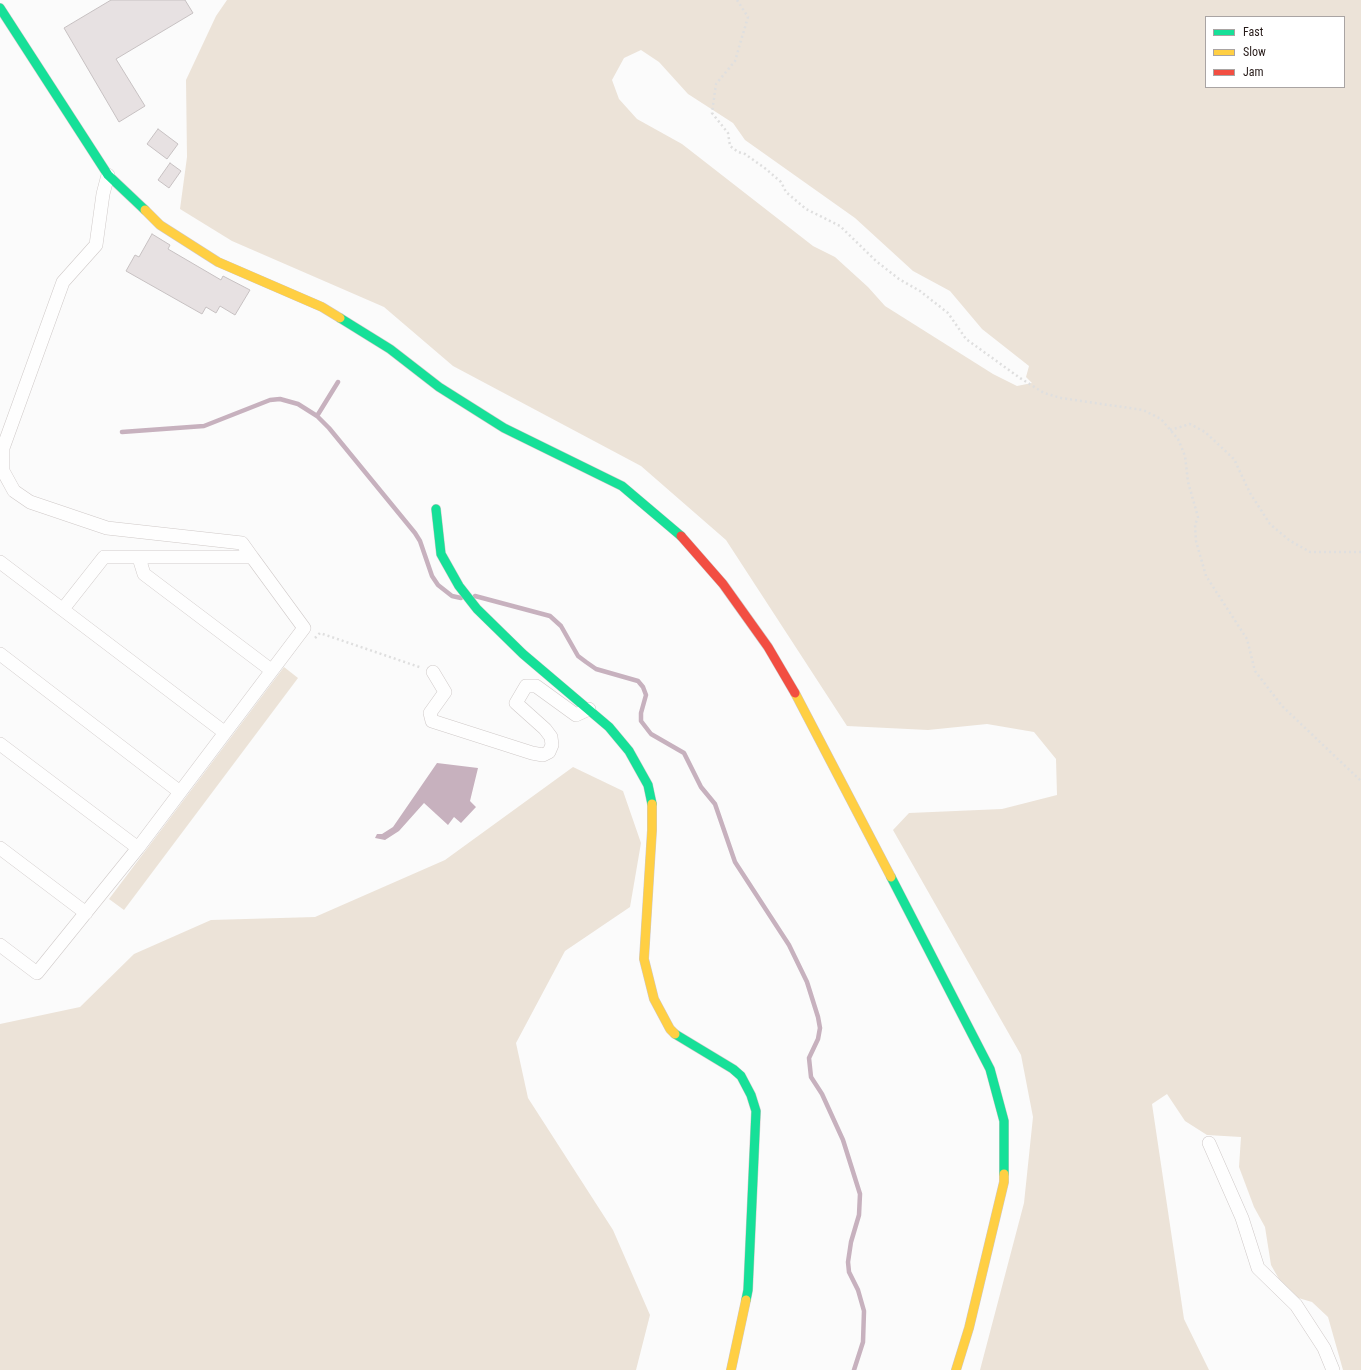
<!DOCTYPE html>
<html>
<head>
<meta charset="utf-8">
<style>
  body { margin:0 }
  #map { position:relative; width:1361px; height:1370px; overflow:hidden; background:#fbfbfb; font-family:"Roboto Condensed",sans-serif }
  canvas { display:block }
  .legend { position:absolute; left:1205px; top:16px; width:140px; height:72px; box-sizing:border-box; background:#fff; border:1px solid #a9a4a3; margin:0; padding:5px 7px; list-style:none; font-size:12px; color:#271b19 }
  .legend li { display:flex; align-items:center; gap:8px; height:20px }
  .legend b { width:20px; border:1px solid #a9a4a3 }
</style>
</head>
<body>
<div id="map">
<canvas width="1361" height="1370"></canvas>
<ul class="legend">
<li><b style="height:5px;background:#16e098"></b>Fast</li>
<li><b style="height:5px;background:#ffcf43"></b>Slow</li>
<li><b style="height:5px;background:#f24e42"></b>Jam</li>
</ul>
</div>
<script>
const c = document.querySelector('canvas').getContext('2d');
c.lineJoin = 'round';
function fill(path, color) { c.fillStyle = color; c.fill(path, 'evenodd'); }
const poly = rows => new Path2D(rows.map(r => 'M' + r).join(''));
function stroke(path, color, width, dash) { c.strokeStyle = color; c.lineWidth = width; c.lineCap = dash ? 'butt' : 'round'; c.setLineDash(dash || []); c.stroke(path); }
const green = poly([
  [227,0,1361,0,1361,1370,1343,1370,1328,1317,1312,1302,1288,1295,1271,1265,1265,1227,1254,1207,1239,1167,1241,1137,1207,1135,1185,1121,1167,1094,1152,1104,1184,1319,1209,1370,980,1370,1024,1203,1033,1117,1021,1055,893,830,909,813,1002,809,1057,795,1056,759,1034,732,987,724,928,730,847,726,726,540,641,466,453,366,384,307,232,241,180,209,187,157,186,80,216,16],
  [1206,17,1344,17,1344,87,1206,87],
  [641,50,659,62,688,94,733,123,745,140,855,218,913,271,950,291,982,329,1029,366,1026,377,1032,383,1017,386,993,374,885,306,868,287,835,257,813,246,682,144,637,119,619,99,612,80,624,58],
  [284,667,298,678,124,910,109,899],
  [573,767,623,791,641,843,630,907,565,951,516,1043,528,1098,613,1230,650,1315,636,1370,0,1370,0,1024,80,1007,134,954,211,920,315,917,445,860]
]);
const water = poly([
  [437,763,478,768,470,801,476,807,461,823,454,817,448,825,424,803,399,831,385,840,375,838,377,834,382,834,393,827]
]);
const stream = poly([
  [317,416,338,382],
  [122,432,204,426,270,400,280,399,298,404,317,416,329,428,415,533,420,541,432,576,438,585,452,596,461,598],
  [475,596,550,616,561,626,578,656,586,662,596,669,638,681,643,687,646,695,641,713,641,721,651,734,684,753,701,787,715,804,735,862,789,945,807,982,818,1017,820,1028,818,1039,809,1058,811,1077,822,1094,843,1140,860,1194,859,1215,851,1242,848,1262,849,1272,858,1290,864,1311,863,1342,854,1370]
]);
const building = poly([
  [111,0,185,0,193,13,116,59,145,106,119,122,64,28,111,0],
  [158,129,178,144,167,159,147,144,158,129],
  [170,163,181,171,169,188,158,180,170,163],
  [152,234,170,245,168,249,221,280,223,276,250,290,235,315,220,306,216,313,206,307,202,314,126,271,135,255,139,257,152,234]
]);
const path = poly([
  [737,0,748,17,735,61,716,84,712,113,728,133,730,146,738,152,745,154,766,169,781,182,786,192,806,209,840,226,876,261,899,279,920,291,948,313,966,339,1020,378,1044,393,1061,398,1143,410,1161,419,1178,439,1185,456,1188,482,1198,517,1195,525,1196,541,1206,576,1247,639,1255,671,1282,706,1361,781],
  [1170,430,1190,424,1205,432,1234,459,1250,493,1270,524,1289,540,1310,552,1361,552],
  [315,638,320,633,422,668]
]);
const street = poly([
  [108,175,103,194,96,245,63,282,3,448,3,471,14,491,30,502,107,528,242,543,252,557],
  [139,558,144,574,271,670],
  [0,562,224,732],
  [0,654,180,792],
  [433,672,445,692,430,713,432,721,532,753,543,755,549,752,552,745,551,737,545,729,516,703,526,686,536,686,576,715,589,709],
  [0,744,138,848],
  [0,848,86,913],
  [0,945,37,973,138,848,304,628,252,557,104,557,63,609],
  [1209,1143,1242,1218,1258,1268,1296,1305,1324,1348,1333,1370]
]);
const fast = poly([
  [0,8,108,175,145,210],
  [340,318,390,349,439,387,504,428,622,486,681,536],
  [436,509,441,554,459,586,477,609,523,654,609,727,629,751,648,785,652,804],
  [891,877,990,1069,1004,1121,1004,1174],
  [675,1034,733,1069,741,1076,751,1095,756,1111,748,1290,746,1300]
]);
const slow = poly([
  [145,210,160,225,218,262,322,307,340,318],
  [795,693,891,877],
  [652,804,652,830,644,959,654,999,670,1029,675,1034],
  [731,1370,746,1300],
  [956,1370,969,1328,1004,1182,1004,1174]
]);
const jam = poly([
  [681,536,723,584,768,647,795,693]
]);
fill(green, '#ece3d8');
fill(water, '#c7b1be');
stroke(stream, '#c7b1be', 4.5);
fill(building, '#e7e1e2');
stroke(building, '#c7c1c2', 1);
stroke(street, '#cfc9c8', 14);
stroke(fast, '#cfc9c8', 10);
stroke(slow, '#cfc9c8', 10);
stroke(jam, '#cfc9c8', 10);
stroke(path, '#dfdfdf', 2.5, [2, 3]);
stroke(street, '#fefefe', 13);
stroke(fast, '#16e098', 9);
stroke(slow, '#ffcf43', 9);
stroke(jam, '#f24e42', 9);
</script>
</body>
</html>
